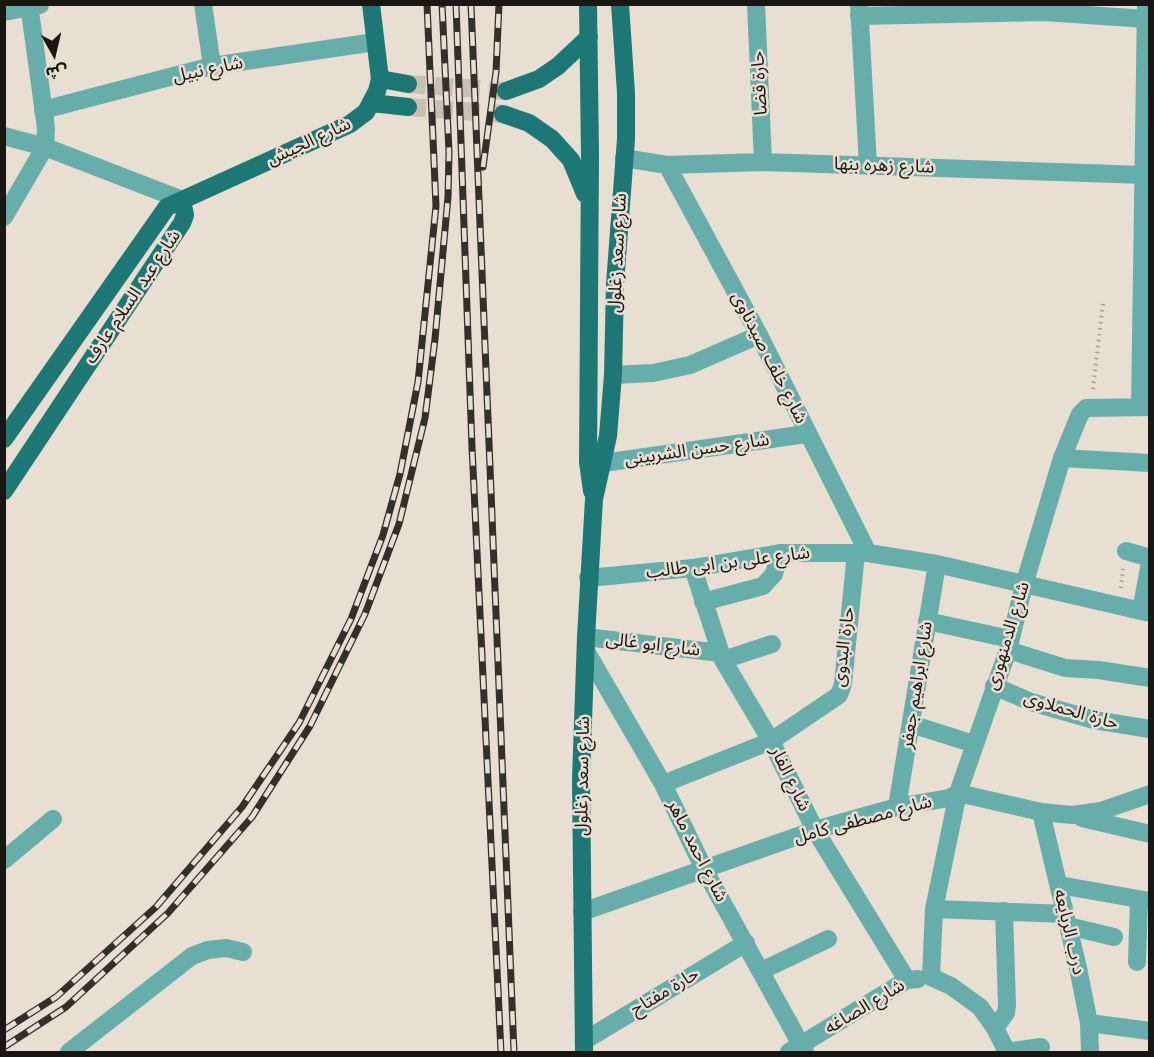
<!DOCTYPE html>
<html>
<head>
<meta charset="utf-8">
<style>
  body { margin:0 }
  #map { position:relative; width:1154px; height:1057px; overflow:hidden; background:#e8ded2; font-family:Helvetica,"Noto Sans Arabic",sans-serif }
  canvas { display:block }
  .frame { position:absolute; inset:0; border:6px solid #1a1712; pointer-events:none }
  .north { position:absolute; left:24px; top:24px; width:60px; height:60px; -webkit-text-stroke:4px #e8ded2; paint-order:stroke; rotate:172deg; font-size:16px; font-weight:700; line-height:24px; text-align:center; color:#1a1712 }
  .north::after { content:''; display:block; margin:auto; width:21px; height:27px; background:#1a1712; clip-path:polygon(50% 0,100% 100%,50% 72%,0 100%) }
</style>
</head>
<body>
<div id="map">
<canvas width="1154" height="1057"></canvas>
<div class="frame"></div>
<div class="north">ش</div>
</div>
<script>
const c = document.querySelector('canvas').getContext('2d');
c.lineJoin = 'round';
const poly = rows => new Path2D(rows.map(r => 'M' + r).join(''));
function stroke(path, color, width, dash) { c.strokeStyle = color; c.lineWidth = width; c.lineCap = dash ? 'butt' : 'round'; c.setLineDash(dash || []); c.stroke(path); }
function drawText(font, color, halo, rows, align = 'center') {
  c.font = font + ' Helvetica,"Noto Sans Arabic",sans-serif'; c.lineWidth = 5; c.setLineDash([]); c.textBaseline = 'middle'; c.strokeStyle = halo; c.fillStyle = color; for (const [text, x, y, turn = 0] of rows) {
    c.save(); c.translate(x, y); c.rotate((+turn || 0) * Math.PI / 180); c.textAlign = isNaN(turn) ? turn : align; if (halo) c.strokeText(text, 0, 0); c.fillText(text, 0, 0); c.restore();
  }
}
const majorTunnel = poly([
  [408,84,506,91],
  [408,107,503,114]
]);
const path = poly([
  [1093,389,1103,303],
  [1121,588,1123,569]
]);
const minor = poly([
  [203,4,212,66],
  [756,4,763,162],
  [859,4,868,165],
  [4,12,40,5],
  [859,16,1044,12,1146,19],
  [43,110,212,66,375,42],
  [4,136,45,147,182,200],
  [624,158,667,165,763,162,1144,175],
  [667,165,759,335,868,553],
  [4,217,45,147,46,128,29,4],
  [613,375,653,373,690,365,759,335],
  [1140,407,1146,4],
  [1062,458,1150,463],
  [588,462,603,463,806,434],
  [1126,551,1147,557,1150,562],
  [693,568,723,660,771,741,815,830,907,980],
  [588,578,693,568,780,553,868,553,937,564,1150,613],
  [703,602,763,586,774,574,780,553],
  [1141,611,1150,563],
  [927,621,1010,639],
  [586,637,720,653],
  [1008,650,1065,668,1099,670,1150,678],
  [586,651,663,784,704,869,805,1052],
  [723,660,772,644],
  [994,686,1031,702,1094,720,1150,729],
  [911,724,974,744],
  [663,784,771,741,839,695,843,684,856,553],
  [897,807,937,564],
  [1041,812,1078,968,1089,1023,1090,1052],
  [1082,818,1150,834],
  [4,860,53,819],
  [1059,885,1150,901],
  [934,909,1066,914],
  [582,912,815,830,897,807,949,798,958,793,1041,812,1072,815,1101,811,1150,794],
  [1068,926,1114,937],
  [1137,962,1139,899],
  [761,971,828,939],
  [931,977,934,909,958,793,1008,650,1024,585,1062,458,1080,414,1086,408,1150,407],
  [931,977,951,986,980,1007,995,1028,1007,1052],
  [1089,1023,1150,1031],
  [995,1028,1006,1013,1007,1005,1004,911],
  [584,1041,746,943],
  [69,1052,192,956,208,950,226,948,243,952],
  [789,1052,907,980,918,979],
  [1006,1052,1041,1047]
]);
const major = poly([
  [588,4,590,155,588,462,592,491],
  [380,79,408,84],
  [506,91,539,79,558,66,589,37],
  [372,103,408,107],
  [503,114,529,123,552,139,571,160,585,194],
  [4,439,167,207,350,124,366,112,377,91,380,79,371,4],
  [4,491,182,223,185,215,182,200],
  [584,1052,581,779,586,637,594,499,608,436,613,375,615,284,626,139,626,93,620,4]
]);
const rail = poly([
  [456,4,472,447,501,1052],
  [471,4,514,1052],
  [483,167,496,72,499,4],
  [4,1030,56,997,156,907,242,807,299,723,351,619,383,535,400,474,418,382,436,206,427,4],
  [4,1047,66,1007,168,913,252,817,310,726,365,614,399,524,425,418,435,339,448,197,449,152,442,4]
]);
const streetNames = [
  ["شارع نبيل",208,70,-12],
  ["حارة قضا",760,83,-93],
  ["شارع الجيش",309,142,-25],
  ["شارع زهره بنها",884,166,2],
  ["شارع سعد زغلول",618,253,-87],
  ["شارع عبد السلام عارف",133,297,-56],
  ["شارع خلف صيدناوى",769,358,63],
  ["شارع حسن الشربينى",697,450,-8],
  ["شارع على بن ابى طالب",728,563,-7],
  ["شارع الدمنهورى",1008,636,-73],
  ["شارع ابو غالى",653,645,7],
  ["حارة البدوى",844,647,-83],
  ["شارع ابراهيم جعفر",917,685,-81],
  ["حارة الحملاوى",1071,711,16],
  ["شارع سعد زغلول",583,776,-89],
  ["شارع الفار",790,779,64],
  ["شارع مصطفى كامل",863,820,-15],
  ["شارع احمد ماهر",697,851,63],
  ["درب الربايعه",1069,932,77],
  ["حارة مفتاح",665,992,-31],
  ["شارع الصاغه",865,1007,-31]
];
stroke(majorTunnel, '#c9c0b5', 18, [18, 9]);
stroke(path, '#a59e94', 4, [1.5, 4.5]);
stroke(minor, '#67adaa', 18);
stroke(major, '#1d7774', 18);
stroke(rail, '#332f2a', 7);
stroke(rail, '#e8ded2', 4.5, [14]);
drawText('18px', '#1a1712', '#e8ded2', streetNames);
</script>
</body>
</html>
